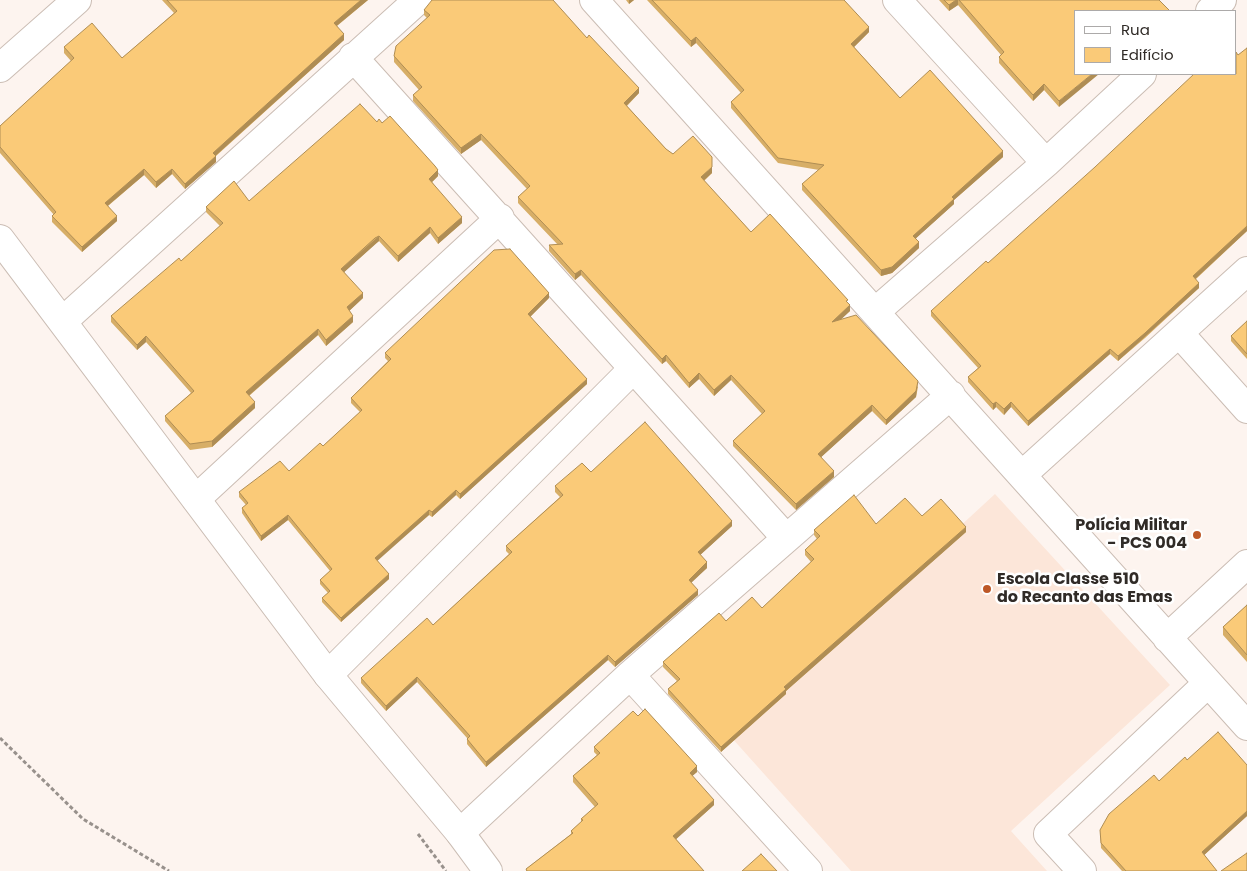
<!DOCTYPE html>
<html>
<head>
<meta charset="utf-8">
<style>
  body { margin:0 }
  #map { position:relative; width:1247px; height:871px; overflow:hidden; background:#fdf4ef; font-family:Poppins,sans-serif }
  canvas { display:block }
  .legend { position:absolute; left:1074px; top:10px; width:162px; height:65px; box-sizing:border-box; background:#fff; border:1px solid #acaaa9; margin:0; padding:6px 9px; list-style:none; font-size:15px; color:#302b27 }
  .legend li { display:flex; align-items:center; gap:10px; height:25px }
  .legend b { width:25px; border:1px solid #acaaa9 }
</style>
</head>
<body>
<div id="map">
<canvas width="1247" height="871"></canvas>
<ul class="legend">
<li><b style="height:6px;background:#fff"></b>Rua</li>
<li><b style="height:14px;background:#faca78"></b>Edifício</li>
</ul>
</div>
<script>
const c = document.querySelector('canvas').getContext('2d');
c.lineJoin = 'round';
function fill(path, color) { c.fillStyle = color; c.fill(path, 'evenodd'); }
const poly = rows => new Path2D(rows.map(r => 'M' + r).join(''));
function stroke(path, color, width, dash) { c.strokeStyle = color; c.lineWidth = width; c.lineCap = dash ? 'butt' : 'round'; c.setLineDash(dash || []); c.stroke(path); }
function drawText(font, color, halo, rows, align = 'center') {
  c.font = font + ' Poppins,sans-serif'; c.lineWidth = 5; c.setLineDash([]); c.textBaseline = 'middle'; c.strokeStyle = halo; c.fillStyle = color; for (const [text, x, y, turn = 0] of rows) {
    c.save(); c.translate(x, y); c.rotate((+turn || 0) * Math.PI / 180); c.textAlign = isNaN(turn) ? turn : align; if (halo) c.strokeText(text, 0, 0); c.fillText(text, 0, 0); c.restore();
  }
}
const built = poly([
  [995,494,1170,685,1011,831,1047,871,851,871,731,737]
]);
const path = poly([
  [0,738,83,819,169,871],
  [418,834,446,871]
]);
const street = poly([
  [594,0,1247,726],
  [897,0,1046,163],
  [1210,11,1222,0],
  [353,57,786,538],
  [0,68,77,0],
  [875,312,1046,163,1142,74],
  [63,321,418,0],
  [1179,333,1247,409],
  [1022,475,1247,271],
  [196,499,500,218],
  [1167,638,1247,564],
  [328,675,633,369],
  [630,675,808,871],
  [460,833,630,675,951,395],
  [1082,871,1048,834,1208,683]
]);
const secondary = poly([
  [0,239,328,675,460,833,488,871]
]);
const wall = poly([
  [162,0,368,0,337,26,344,40,216,156,216,162,185,189,172,174,156,188,144,175,108,206,117,221,82,252,52,222,52,216,54,215,0,153,0,126,71,61,64,53,64,47,122,58,174,13],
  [626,0,634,0,629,4],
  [647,0,844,0,869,32,854,47,900,98,1003,157,954,200,954,204,916,238,919,248,892,273,881,276,802,190,802,184,819,170,778,163,731,108,731,102,741,93,696,43,691,47],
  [939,0,1159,0,1076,11,1059,107,1044,90,1033,101,999,63,999,57,1001,55,958,5,949,11],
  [424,10,587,38,639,93,627,106,666,149,673,154,712,173,704,181,751,232,848,303,850,311,841,319,918,387,916,397,886,425,872,411,821,457,834,477,796,510,733,446,733,441,762,414,731,380,714,396,699,379,689,388,666,361,662,364,581,275,575,280,549,251,549,245,558,245,518,203,518,197,527,189,481,140,461,154,413,101,413,95,419,90,394,62,394,56,427,18,424,15],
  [1247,48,1247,231,1196,279,1199,288,1145,338,1118,361,1110,354,1028,426,1011,407,1004,415,996,407,993,410,968,382,968,377,978,368,931,316,931,311],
  [377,122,438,176,432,182,462,223,438,244,430,233,398,262,379,241,375,244,344,272,363,298,349,311,353,322,326,346,318,335,249,396,255,408,212,447,190,450,165,421,165,416,191,393,146,342,137,350,111,322,111,316,181,261,220,226,206,212,206,207,249,201],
  [549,298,530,317,587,384,460,499,456,495,432,517,429,515,377,560,389,579,341,622,322,602,322,598,328,593,320,584,320,580,330,571,288,520,261,541,242,513,242,508,246,505,239,497,239,492,289,471,323,446,360,412,351,403,351,398,388,361,385,358,385,353],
  [1247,321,1247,359,1231,341,1231,336],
  [591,472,732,526,700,555,707,568,691,582,698,595,615,667,608,660,486,767,467,744,467,738,417,682,386,711,361,683,361,678,433,625,509,554,506,551,506,546,560,497,555,492,555,486],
  [922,516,966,532,786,691,786,694,721,752,668,694,668,689,677,681,663,667,663,662,726,621,762,608,811,562,805,555,805,550,817,539,814,535,814,530,876,524],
  [1247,605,1247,662,1223,635,1223,627],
  [638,716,697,772,692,776,714,805,676,839,704,871,526,871,526,869,571,834,571,831,581,822,581,819,595,807,573,782,573,776,597,755,594,752,594,747],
  [1187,760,1247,765,1247,816,1204,855,1217,871,1122,871,1101,848,1100,830,1159,781]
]);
const shadedWall = poly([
  [361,0,368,0,334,28,334,23],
  [629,0,634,0,629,4],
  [956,0,958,0,958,5,949,11,949,5],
  [869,27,869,32,851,50,851,44],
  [344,34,344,40,213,158,213,153],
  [696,37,696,43,691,47,691,41],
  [1092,74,1099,74,1059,107,1059,101],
  [1044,84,1044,90,1033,101,1033,95],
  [639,88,639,93,624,108,624,103],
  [481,134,481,140,461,154,461,148],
  [1003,151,1003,157,954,200,954,204,913,241,913,236,952,197],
  [216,156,216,162,185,189,185,184],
  [712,167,712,173,701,183,701,177],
  [144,169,144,175,105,208,105,203],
  [172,169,172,174,156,188,156,182],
  [438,170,438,176,429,185,429,179],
  [117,216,117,221,82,252,82,247],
  [462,217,462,223,438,244,438,238],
  [1247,226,1247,231,1193,281,1193,276],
  [430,227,430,233,398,262,398,256],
  [379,236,379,241,341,275,341,269],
  [919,242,919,248,892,273,881,276,881,270],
  [581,270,581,275,575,280,575,274],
  [1199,283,1199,288,1118,361,1118,356],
  [363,293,363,298,347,313,347,307],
  [549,293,549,298,528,319,528,314],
  [850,305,850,311,832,328,832,322],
  [353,316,353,322,326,346,326,340],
  [318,329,318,335,246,398,246,392],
  [146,336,146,342,137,350,137,345],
  [1110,349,1110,354,1028,426,1028,421],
  [666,355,666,361,662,364,662,359],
  [699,373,699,379,689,388,689,383],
  [731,375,731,380,714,396,714,390],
  [587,379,587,384,460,499,460,494],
  [918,381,916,397,886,425,886,420],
  [255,402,255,408,212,447,212,441],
  [996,402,996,407,993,410,993,404],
  [1011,402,1011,407,1004,415,1004,409],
  [872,405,872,411,818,460,818,454],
  [834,471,834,477,796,510,796,504],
  [456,490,456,495,432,517,432,512],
  [429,510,429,515,375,563,375,558],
  [288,515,288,520,261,541,261,536],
  [732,521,732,526,698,557,698,552],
  [966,527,966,532,786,691,786,694,721,752,721,747,784,687],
  [707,562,707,568,689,585,689,580],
  [389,574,389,579,341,622,341,618],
  [698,590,698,595,615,667,615,662],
  [608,655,608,660,486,767,486,762],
  [417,677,417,682,386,711,386,706],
  [697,766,697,772,690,778,690,773],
  [714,800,714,805,673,842,673,836],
  [1247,811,1247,816,1202,857,1202,852]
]);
const building = poly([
  [167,0,361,0,334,23,344,34,213,153,216,156,185,184,172,169,156,182,144,169,105,203,117,216,82,247,52,216,56,212,0,147,0,126,74,58,64,47,92,23,122,58,177,11,167,0],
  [432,0,553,0,587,38,589,35,639,88,624,103,666,149,673,154,693,136,712,157,712,167,701,177,751,232,770,214,848,300,846,301,850,305,832,322,856,315,918,381,916,391,886,420,872,405,818,454,834,471,796,504,733,441,765,411,731,375,714,390,699,373,689,383,666,355,662,359,581,270,575,274,549,245,563,244,518,197,530,186,481,134,461,148,413,95,422,87,394,56,396,46,430,15,424,10,432,0],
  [652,0,844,0,869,27,851,44,900,98,930,70,1003,151,952,197,954,199,913,236,919,242,892,267,881,270,802,184,824,165,778,158,731,102,744,90,696,37,691,41,652,0],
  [944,0,956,0,949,5,944,0],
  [959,0,1159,0,1170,11,1076,11,1076,74,1092,74,1059,101,1044,84,1033,95,999,57,1004,52,959,0],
  [1247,48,1247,226,1193,276,1199,283,1145,333,1118,356,1110,349,1028,421,1011,402,1004,409,996,402,993,404,968,377,981,366,931,311,986,261,988,263,1095,167,1194,74,1236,74,1236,52,1238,55,1247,48],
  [360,104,377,122,379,119,382,123,390,116,435,166,438,170,429,179,462,217,438,238,430,227,398,256,379,236,375,238,341,269,363,293,347,307,353,316,326,340,318,329,246,392,255,402,212,441,190,444,165,416,194,391,146,336,137,345,111,316,179,258,181,261,223,223,206,207,234,181,249,201,360,104],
  [510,249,549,293,528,314,587,379,460,494,456,490,432,512,429,510,375,558,389,574,341,618,322,598,330,591,320,580,332,569,288,515,261,536,242,508,248,503,239,492,280,461,289,471,320,443,323,446,362,410,351,398,391,359,385,353,494,250,510,249],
  [1247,321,1247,354,1231,336,1247,321],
  [645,422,732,521,698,552,707,562,689,580,698,590,615,662,608,655,486,762,467,739,470,736,417,677,386,706,361,678,427,618,433,625,512,552,506,546,563,495,555,486,582,463,591,472,645,422],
  [854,495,876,524,905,498,922,516,941,499,966,527,784,687,786,689,721,747,668,689,680,679,663,662,719,613,726,621,752,597,762,608,814,559,805,550,820,536,814,530,854,495],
  [1247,605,1247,655,1223,627,1247,605],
  [645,709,697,766,690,773,714,800,673,836,704,871,527,871,526,869,573,833,571,831,583,820,581,819,598,804,573,776,600,753,594,747,633,711,638,716,645,709],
  [1218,732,1247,765,1247,811,1202,852,1217,871,1126,871,1101,843,1100,830,1109,814,1154,775,1159,781,1185,757,1187,760,1218,732],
  [1247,853,1247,871,1221,871,1247,853],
  [761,854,777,871,742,871,761,854]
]);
const markers = [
  [1197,535,5,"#bd5827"],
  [987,589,5,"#bd5827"]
];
const poiNames = [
  ["Polícia Militar",1187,526],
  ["- PCS 004",1187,544],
  ["Escola Classe 510",997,580,"left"],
  ["do Recanto das Emas",997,598,"left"]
];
fill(built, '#fce6d9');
stroke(street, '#cbbdb4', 30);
stroke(secondary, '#cbbdb4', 30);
stroke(path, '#98918c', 3, [4, 2.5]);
stroke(street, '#fff', 28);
stroke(secondary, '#fff', 28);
fill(wall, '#d7ae67');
fill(shadedWall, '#af8d54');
fill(building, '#faca78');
stroke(building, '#af8d54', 1);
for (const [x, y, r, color] of markers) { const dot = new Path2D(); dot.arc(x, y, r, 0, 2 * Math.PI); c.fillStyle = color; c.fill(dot); stroke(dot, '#fff', 2); }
drawText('bold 16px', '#302b27', '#fff', poiNames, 'right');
</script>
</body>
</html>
